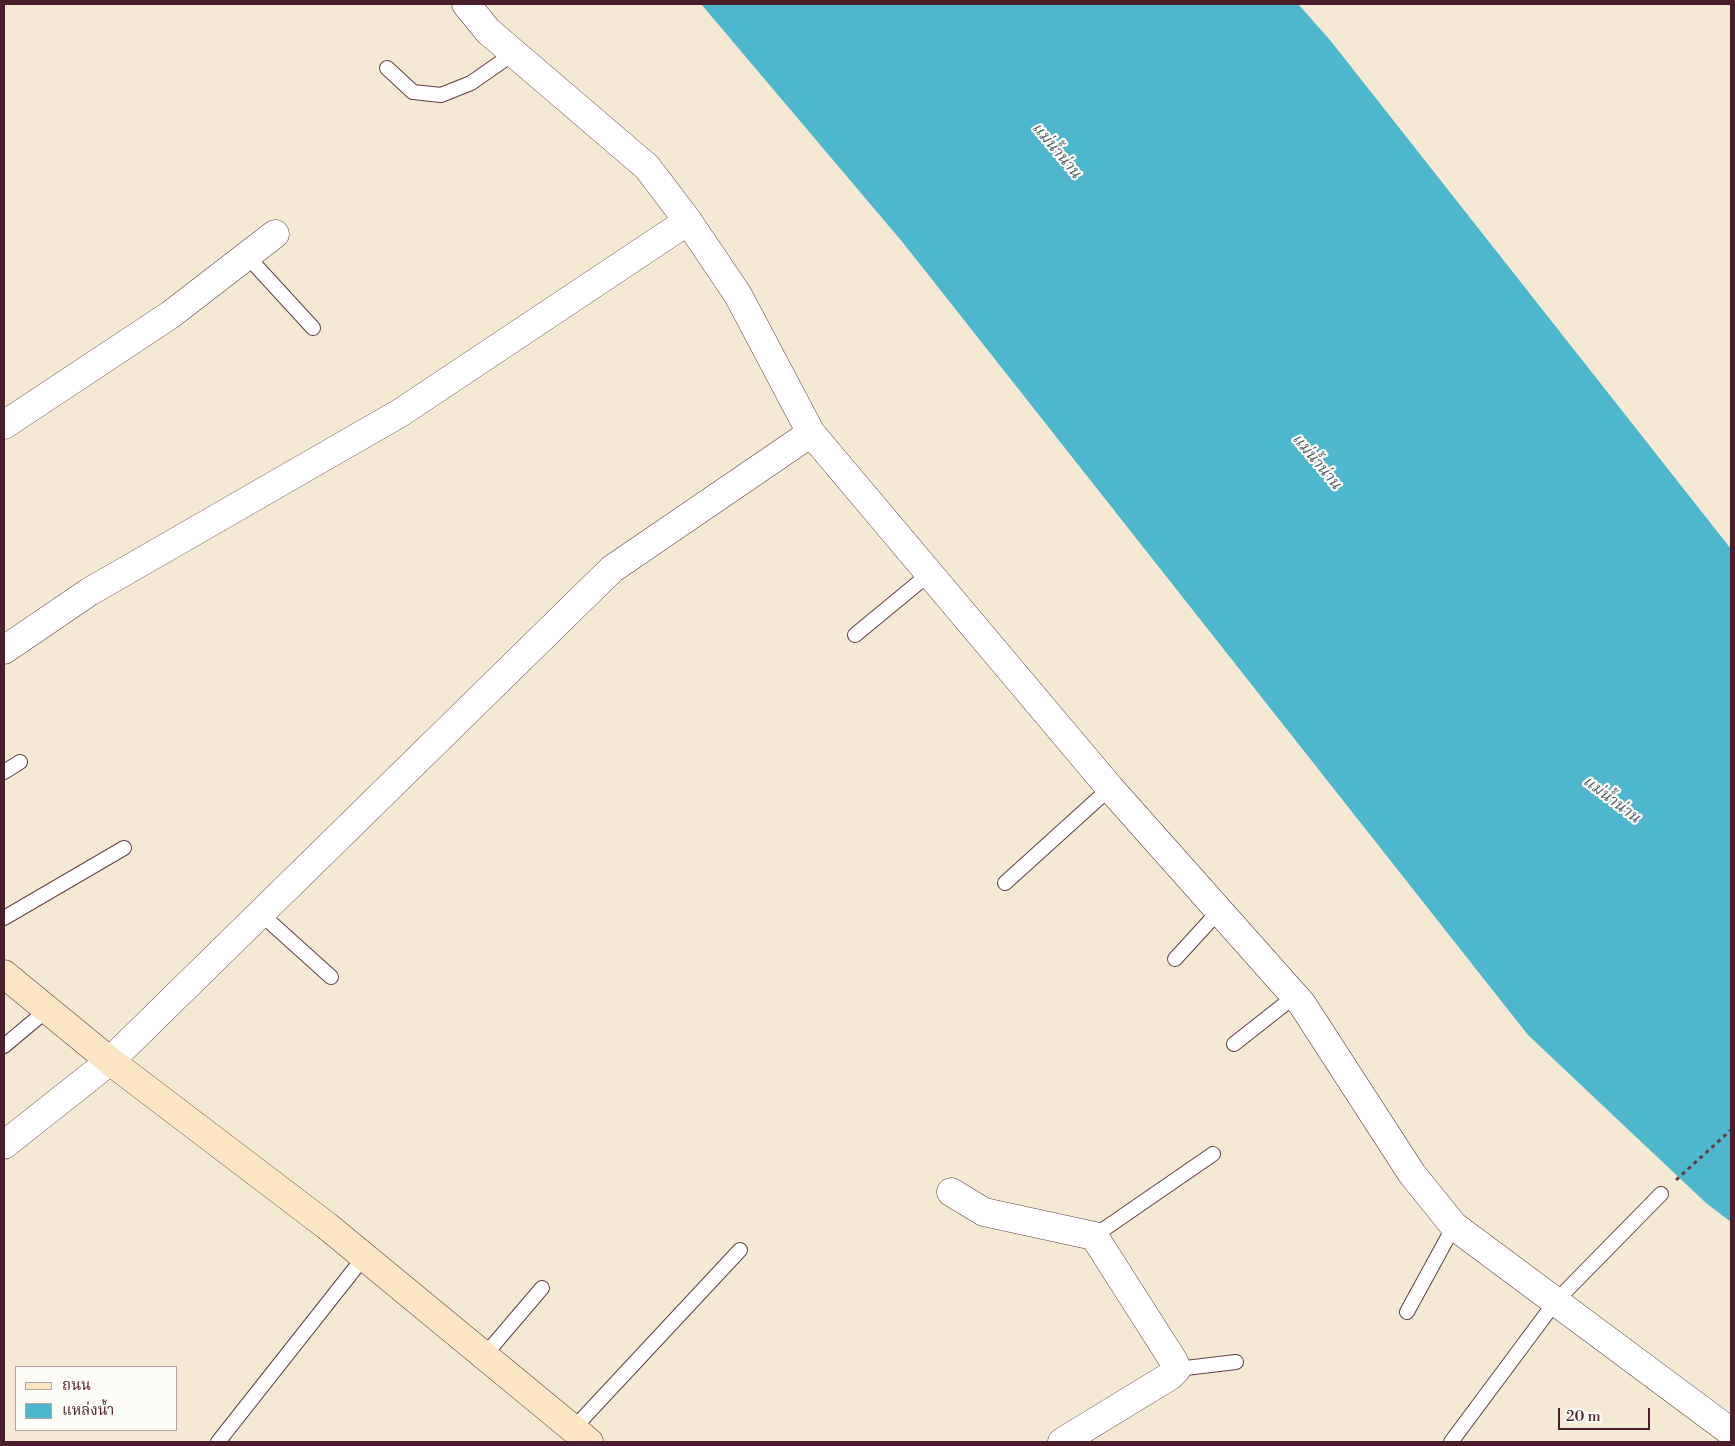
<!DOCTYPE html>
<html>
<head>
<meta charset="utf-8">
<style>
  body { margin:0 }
  #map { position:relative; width:1735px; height:1446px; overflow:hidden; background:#f4ead3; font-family:"Libre Bodoni","Noto Serif Thai",serif }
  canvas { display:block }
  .frame { position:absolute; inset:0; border:5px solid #4a1f2b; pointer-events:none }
  .legend { position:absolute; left:15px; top:1366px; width:162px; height:65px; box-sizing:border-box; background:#fdfcf7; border:1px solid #b5a4a5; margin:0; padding:6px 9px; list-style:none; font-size:15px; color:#4a1f2b }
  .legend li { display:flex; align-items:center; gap:10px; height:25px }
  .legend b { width:25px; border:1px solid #b5a4a5 }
  .scale { position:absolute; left:1558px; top:1408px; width:92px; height:22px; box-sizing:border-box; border:2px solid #4a1f2b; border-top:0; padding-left:6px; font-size:15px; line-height:18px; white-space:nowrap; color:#4a1f2b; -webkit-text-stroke:4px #fdfcf7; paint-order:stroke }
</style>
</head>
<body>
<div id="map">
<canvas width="1735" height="1446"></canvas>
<div class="frame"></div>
<ul class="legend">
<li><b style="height:6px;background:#fce6c4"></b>ถนน</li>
<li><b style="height:14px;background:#4fb7cd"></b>แหล่งน้ำ</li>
</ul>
<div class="scale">20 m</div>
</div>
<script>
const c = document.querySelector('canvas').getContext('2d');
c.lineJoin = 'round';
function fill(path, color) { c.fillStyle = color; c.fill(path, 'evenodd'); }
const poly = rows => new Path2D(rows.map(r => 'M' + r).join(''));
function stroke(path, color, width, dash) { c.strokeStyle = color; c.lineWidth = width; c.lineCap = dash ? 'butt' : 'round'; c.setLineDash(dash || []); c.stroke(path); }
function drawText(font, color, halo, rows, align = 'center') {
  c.font = font + ' "Libre Bodoni","Noto Serif Thai",serif'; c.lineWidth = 4.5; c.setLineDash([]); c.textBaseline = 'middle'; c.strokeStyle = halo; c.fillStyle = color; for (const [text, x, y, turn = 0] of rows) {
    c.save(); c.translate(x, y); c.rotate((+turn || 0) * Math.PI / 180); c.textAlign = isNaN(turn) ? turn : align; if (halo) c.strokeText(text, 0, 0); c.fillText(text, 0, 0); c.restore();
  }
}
const water = poly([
  [701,4,1298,4,1330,40,1731,549,1731,1222,1706,1203,1528,1035,904,244]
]);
const path = poly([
  [1676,1180,1731,1130]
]);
const lane = poly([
  [387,68,413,92,441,95,471,83,514,53],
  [247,256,313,328],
  [855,635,929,574],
  [4,772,20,762],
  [1005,883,1110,788],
  [260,913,331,977],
  [4,918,124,848],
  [1175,959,1219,911],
  [1234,1044,1295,996],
  [4,1046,47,1010],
  [1094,1236,1213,1154],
  [1407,1312,1454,1226],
  [484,1356,542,1288],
  [1177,1369,1236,1362],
  [573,1429,740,1250],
  [218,1442,364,1257],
  [1451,1442,1556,1301,1661,1194]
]);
const street = poly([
  [466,4,488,31,647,167,688,221,738,295,811,433,1110,788,1302,1004,1412,1174,1454,1226,1731,1432],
  [4,425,170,315,275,234],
  [4,650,89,592,400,413,688,221],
  [4,1145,110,1061,612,569,811,433],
  [951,1192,984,1212,1094,1236,1173,1360,1177,1369,1170,1376,1062,1442]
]);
const secondary = poly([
  [4,974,110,1061,327,1226,589,1442]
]);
const waterNames = [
  ["แม่น้ำน่าน",1056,151,50],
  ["แม่น้ำน่าน",1316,462,50],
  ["แม่น้ำน่าน",1611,800,37]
];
fill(water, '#4fb7cd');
stroke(lane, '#643d44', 16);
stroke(street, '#643d44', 29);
stroke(secondary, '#643d44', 29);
stroke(path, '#643d44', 3, [4, 4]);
stroke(lane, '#fff', 14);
stroke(street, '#fff', 28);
stroke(secondary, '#fce6c4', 28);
drawText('italic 16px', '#4c5c6c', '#fdfcf7', waterNames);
</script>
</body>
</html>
